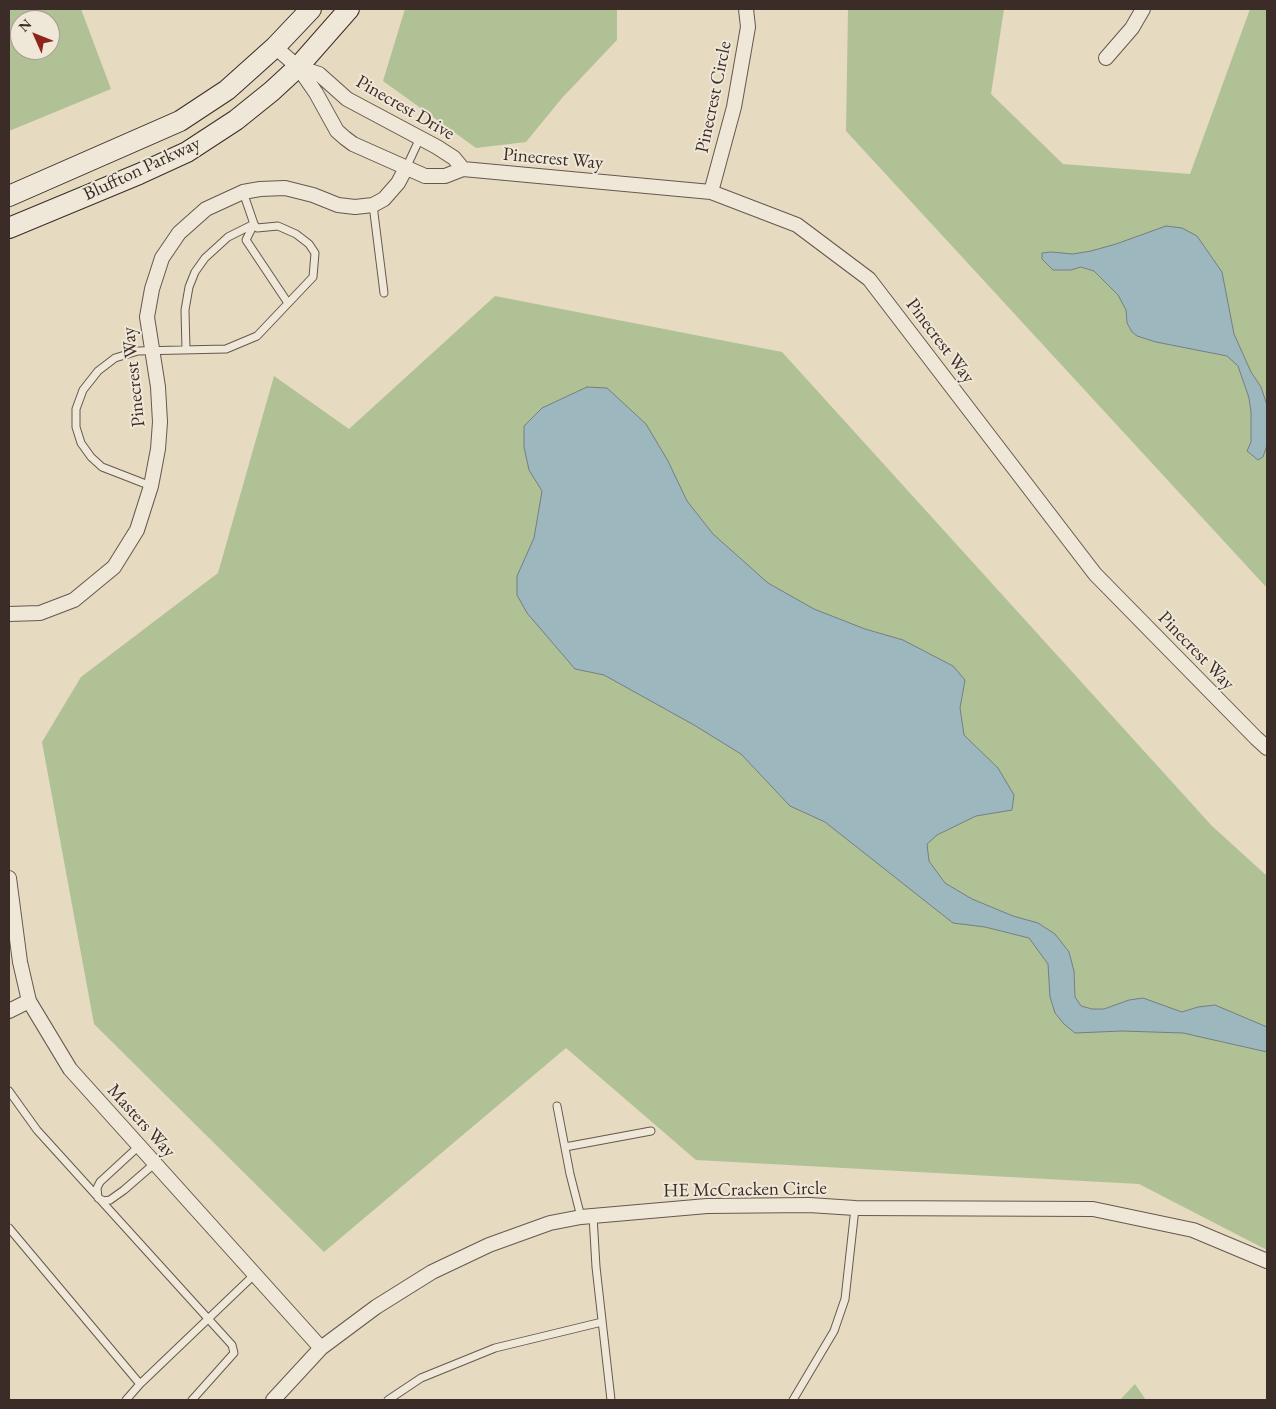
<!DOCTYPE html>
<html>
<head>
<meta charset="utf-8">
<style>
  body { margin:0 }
  #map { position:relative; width:1276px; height:1409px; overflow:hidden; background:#e6dac1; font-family:"EB Garamond",serif }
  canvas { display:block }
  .frame { position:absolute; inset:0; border:10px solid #3b2c27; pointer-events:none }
  .north { position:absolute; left:10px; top:10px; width:50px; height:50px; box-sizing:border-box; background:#efe7d7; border:1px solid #a79c91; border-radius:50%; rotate:314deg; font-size:14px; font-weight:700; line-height:20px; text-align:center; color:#3b2c27 }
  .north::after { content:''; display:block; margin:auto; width:18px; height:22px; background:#8f2418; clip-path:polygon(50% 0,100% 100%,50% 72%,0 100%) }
</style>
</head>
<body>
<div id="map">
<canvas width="1276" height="1409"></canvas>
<div class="frame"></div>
<div class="north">N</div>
</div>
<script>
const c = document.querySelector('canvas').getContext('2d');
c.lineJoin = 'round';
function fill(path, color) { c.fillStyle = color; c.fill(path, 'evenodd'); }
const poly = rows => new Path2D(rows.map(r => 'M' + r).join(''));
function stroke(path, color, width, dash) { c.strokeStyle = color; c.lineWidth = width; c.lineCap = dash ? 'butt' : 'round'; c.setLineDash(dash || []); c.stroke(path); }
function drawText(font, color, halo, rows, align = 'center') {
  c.font = font + ' "EB Garamond",serif'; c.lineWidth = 4; c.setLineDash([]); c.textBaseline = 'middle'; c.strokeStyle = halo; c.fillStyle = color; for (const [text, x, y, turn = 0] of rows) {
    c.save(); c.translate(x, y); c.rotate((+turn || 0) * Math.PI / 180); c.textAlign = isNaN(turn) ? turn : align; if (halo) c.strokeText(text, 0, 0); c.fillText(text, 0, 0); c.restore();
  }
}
const green = poly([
  [9,9,81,9,111,89,9,131],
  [20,20,50,20,50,50,20,50],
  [405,9,617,9,617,40,562,98,526,142,476,148,383,81],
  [848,9,1004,9,991,94,1063,164,1190,174,1250,9,1267,9,1267,588,846,131],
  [495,296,782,352,1212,826,1267,876,1267,1250,1139,1184,696,1160,566,1048,324,1252,94,1024,42,742,81,677,218,573,274,376,349,429],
  [1135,1384,1146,1400,1120,1400]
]);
const water = poly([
  [1166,226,1182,228,1197,236,1222,272,1234,334,1251,372,1261,387,1267,405,1267,445,1263,457,1258,460,1247,451,1251,442,1251,412,1249,398,1238,366,1227,356,1156,342,1137,336,1132,332,1127,323,1126,310,1118,295,1094,271,1081,267,1071,270,1053,270,1042,259,1042,253,1051,252,1073,254,1091,251,1116,244,1166,226],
  [587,387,607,388,646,424,668,461,687,501,713,534,768,583,814,609,865,629,903,640,953,666,965,680,960,708,964,735,998,768,1014,795,1012,810,976,816,937,835,927,844,929,861,945,883,972,899,1013,916,1038,923,1055,934,1069,952,1074,971,1075,997,1081,1006,1092,1009,1104,1009,1129,1000,1143,998,1182,1012,1198,1007,1215,1005,1267,1027,1267,1052,1183,1033,1122,1031,1075,1033,1064,1024,1055,1013,1050,997,1048,964,1029,938,985,927,953,923,825,822,790,806,741,754,694,725,604,675,575,669,527,613,517,595,517,576,534,538,542,491,529,470,524,447,524,426,542,408,587,387]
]);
const lane = poly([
  [406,168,420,138],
  [373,205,384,293],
  [254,224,246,240,288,303],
  [186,350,185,310,189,287,195,272,205,258,228,237,254,224],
  [151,486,102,467,91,457,81,443,76,427,76,409,83,390,98,371,115,358,138,351,226,349,257,336,313,277,315,253,309,244,296,234,278,226,257,228,254,224,243,192],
  [9,1091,37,1130,232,1345,234,1353,192,1400],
  [557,1106,570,1174,581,1217],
  [139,1146,100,1182,97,1188,98,1198,104,1201,110,1200,124,1190,154,1164],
  [565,1147,651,1131],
  [593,1216,596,1267,611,1400],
  [9,1228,140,1384,254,1275],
  [126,1400,140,1384],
  [388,1400,421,1378,495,1348,602,1322],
  [793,1400,834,1331,845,1299,855,1208]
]);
const street = poly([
  [275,47,298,67,316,93,337,131,345,138,353,144,425,176,445,176,463,169,711,192,797,225,869,279,1095,574,1256,738,1267,748],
  [1106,58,1132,28,1143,9],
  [298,67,319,74,347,99,437,147,454,158,463,169],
  [711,192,734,107,748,27,746,9],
  [9,614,40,613,74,600,114,567,137,530,151,486,158,449,160,422,158,387,147,317,152,289,162,258,179,233,206,209,243,192,260,189,285,188,313,195,338,205,355,207,373,205,384,199,398,183,406,168],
  [9,878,20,962,29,1001,70,1069,321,1348],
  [9,1011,29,1001],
  [273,1400,321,1348,376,1307,432,1272,489,1245,550,1223,581,1217,707,1206,809,1205,855,1208,1093,1209,1193,1230,1267,1261]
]);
const secondary = poly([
  [9,196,180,121,227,90,275,47,311,9],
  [9,228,139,174,187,152,236,120,272,91,298,67,349,9]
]);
const streetNames = [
  ["Pinecrest Circle",714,97,-78],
  ["Pinecrest Drive",405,108,30],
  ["Pinecrest Way",553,159,5],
  ["Bluffton Parkway",142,169,-25],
  ["Pinecrest Way",940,341,53],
  ["Pinecrest Way",134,377,-96],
  ["Pinecrest Way",1196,651,46],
  ["Masters Way",141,1121,48],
  ["HE McCracken Circle",745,1190,-1]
];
fill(green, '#b1c196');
fill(water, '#9cb7be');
stroke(water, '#757f82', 1);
stroke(lane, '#66584e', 9);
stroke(street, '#66584e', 16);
stroke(secondary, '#3b2c27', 22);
stroke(lane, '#efe7d7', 7);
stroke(street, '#efe7d7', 14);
stroke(secondary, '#efe7d7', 20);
drawText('19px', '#3b2c27', '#efe7d7', streetNames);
</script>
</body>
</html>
